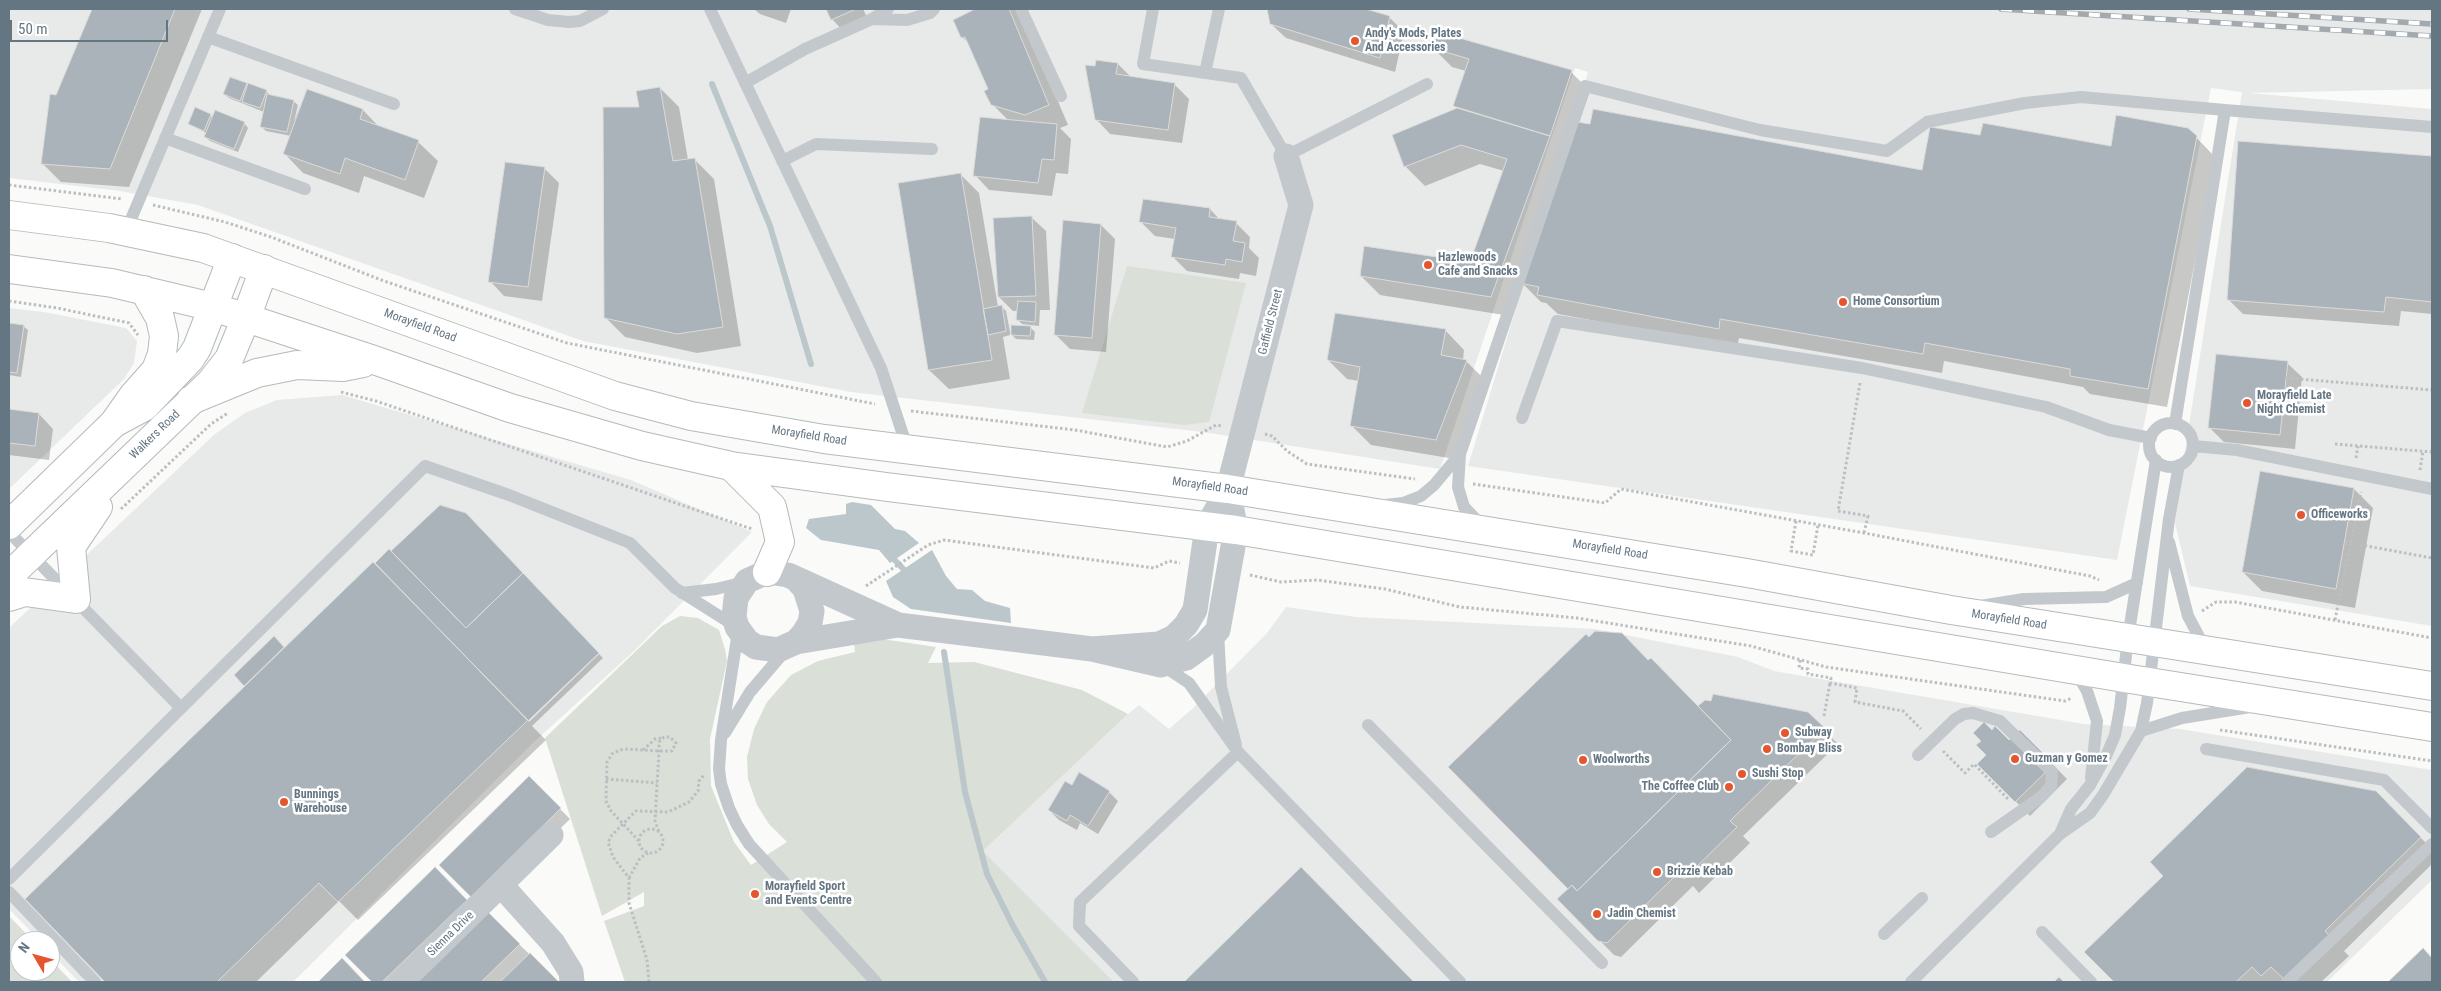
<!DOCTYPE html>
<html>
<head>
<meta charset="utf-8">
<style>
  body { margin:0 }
  #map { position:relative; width:2441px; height:991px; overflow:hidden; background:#fafaf8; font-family:"Roboto Condensed",sans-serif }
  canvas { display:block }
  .frame { position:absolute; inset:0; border:10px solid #657683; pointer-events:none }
  .north { position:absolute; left:10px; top:931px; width:50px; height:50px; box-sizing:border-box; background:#fff; border:1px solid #c1c8cd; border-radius:50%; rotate:307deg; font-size:14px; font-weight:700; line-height:20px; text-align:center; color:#657683 }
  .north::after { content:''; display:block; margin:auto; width:18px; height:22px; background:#e4572e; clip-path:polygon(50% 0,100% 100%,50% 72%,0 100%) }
  .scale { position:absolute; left:10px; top:20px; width:158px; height:22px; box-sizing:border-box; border:2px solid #657683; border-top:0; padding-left:6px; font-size:15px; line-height:18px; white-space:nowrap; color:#657683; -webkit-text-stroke:4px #fff; paint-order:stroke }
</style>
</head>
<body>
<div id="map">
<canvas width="2441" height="991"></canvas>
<div class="frame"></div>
<div class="north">N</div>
<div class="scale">50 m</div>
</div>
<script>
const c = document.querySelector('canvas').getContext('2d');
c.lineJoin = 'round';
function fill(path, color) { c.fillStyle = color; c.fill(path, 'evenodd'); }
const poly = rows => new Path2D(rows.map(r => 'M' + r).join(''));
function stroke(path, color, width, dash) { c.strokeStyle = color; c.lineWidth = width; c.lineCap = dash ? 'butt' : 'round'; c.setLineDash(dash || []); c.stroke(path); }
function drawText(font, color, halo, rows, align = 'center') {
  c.font = font + ' "Roboto Condensed",sans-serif'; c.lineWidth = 5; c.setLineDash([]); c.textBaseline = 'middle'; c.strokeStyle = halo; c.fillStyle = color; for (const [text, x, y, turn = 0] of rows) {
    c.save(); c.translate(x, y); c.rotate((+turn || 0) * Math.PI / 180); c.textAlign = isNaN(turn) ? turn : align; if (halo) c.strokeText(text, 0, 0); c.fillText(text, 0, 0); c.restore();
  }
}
const built = poly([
  [9,9,2432,9,2432,89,2249,93,2432,109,2432,626,2190,586,2174,519,2242,92,2211,88,2117,560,1468,466,1588,72,1575,68,1440,469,1203,432,851,392,583,341,198,205,120,191,9,178],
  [9,308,44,312,126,328,137,341,134,363,124,379,9,489],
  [342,395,631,480,752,532,634,651,534,742,293,982,79,982,50,952,50,941,40,941,9,909,9,628,215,434,245,413,277,400],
  [1286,607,1356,617,1595,629,1738,657,1774,671,2084,724,2180,729,2432,770,2432,880,2327,982,1114,982,983,851,1128,714,1139,705,1169,729,1193,708,1267,633]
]);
const green = poly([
  [1127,266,1246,283,1209,422,1184,425,1082,413],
  [680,616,698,618,719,630,725,649,727,661,710,739,711,786,734,842,751,865,787,842,769,824,757,805,748,779,747,757,754,729,767,702,791,675,818,661,855,652,854,642,882,639,936,647,928,663,974,662,1082,690,1128,714,983,851,1114,982,625,982,604,921,644,906,644,892,602,916,545,738,662,626],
  [9,916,33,941,20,941,20,971,50,971,50,959,72,982,9,982]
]);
const water = poly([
  [852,502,871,505,895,529,905,531,919,543,890,563,879,550,821,540,806,528,809,519,846,514,846,504],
  [932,550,946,576,957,589,972,590,985,601,1010,608,1011,623,911,609,893,597,886,581]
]);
const shadow = poly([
  [93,9,202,9,129,187,61,182,42,163,57,96],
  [754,9,791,9,786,23,760,14],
  [827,9,863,9,870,23,846,34,832,19],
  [976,9,1019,9,1068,125,1060,128,1071,139,1068,174,1056,173,1052,196,989,190,975,175,1009,121,992,104,990,90,970,44,962,37],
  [1268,9,1362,9,1389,17,1404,32,1395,72,1286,38,1271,24],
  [1433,48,1571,72,1590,91,1579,123,1923,172,1981,137,2112,147,2188,129,2215,157,2167,407,2090,394,2083,387,1944,361,1942,373,1739,338,1737,347,1558,314,1546,303,1541,302,1522,283,1510,316,1380,295,1361,276,1471,263,1504,171,1480,164,1425,186,1406,167,1393,135,1458,109,1455,106,1466,71,1452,67],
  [1118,64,1132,78,1174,84,1189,99,1182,143,1110,134,1096,119,1096,67],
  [246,84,266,91,271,96,293,101,298,105,294,121,307,90,363,110,380,128,418,142,438,161,424,198,364,176,359,193,303,173,284,153,291,136,266,131,261,126,264,112,229,98,224,94],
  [660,88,679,107,688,160,695,160,714,179,741,346,697,353,625,337,606,318],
  [210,115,213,118,244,123,248,128,238,152,210,141,205,136,206,133,189,124],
  [2239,142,2432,157,2432,314,2401,311,2399,326,2243,314,2228,299],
  [544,168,559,183,542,301,504,296,490,281],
  [960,174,979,193,998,307,1002,307,1006,311,1010,332,1010,335,1003,337,1010,379,949,389,929,370],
  [1210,209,1220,220,1236,223,1250,237,1249,248,1259,258,1256,276,1240,273,1239,279,1187,271,1172,256,1175,239,1155,236,1140,221],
  [1031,217,1046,231,1050,310,1040,310,1039,326,1022,324,1017,319,1018,311,1013,311,999,297],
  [1101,225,1115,239,1106,352,1070,349,1055,334],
  [9,324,23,326,28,330,21,377,9,375],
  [1030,327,1035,332,1034,340,1016,339,1012,335],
  [1445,330,1464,350,1463,360,1466,361,1485,380,1455,459,1371,445,1352,426,1359,381,1347,379,1328,360],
  [2287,363,2302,377,2295,449,2224,442,2209,427],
  [9,410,39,414,53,429,49,460,9,455],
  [2354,489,2373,508,2355,608,2262,591,2243,572],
  [440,506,529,722,599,654,603,658,532,726,546,740,358,920,339,901,256,982,107,982,27,899,246,686,236,675,274,638,284,648,379,569,391,552],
  [1705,701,1807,713,1838,744,1743,836,1750,843,1699,893,1693,886,1621,957,1614,955,1559,899,1570,888],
  [2020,731,2067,779,2030,816,1979,764,1988,755,1992,732,2009,742],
  [529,778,570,819,481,906],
  [1072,787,1109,792,1118,801,1098,834,1080,823,1077,830,1059,820,1049,810],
  [2395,812,2432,849,2432,864,2344,951,2349,956,2321,982,2116,982,2086,952,2165,876],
  [435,869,476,911,402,982,374,982,347,955],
  [1301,869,1413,982,1186,982],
  [488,914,558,982,418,982],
  [2423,950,2432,960,2432,982,2390,982]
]);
const stream = poly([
  [712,84,770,226,811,364],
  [889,554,909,575],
  [944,652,965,792,987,874,1013,926,1045,982]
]);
const building = poly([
  [92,9,175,9,110,169,41,164,50,94,56,95,92,9],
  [826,9,856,9,831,20,826,9],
  [975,9,1009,9,1049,105,1025,115,991,105,984,91,988,89,965,37,961,38,953,20,975,9],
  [1267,9,1366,9,1390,16,1380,58,1270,24,1267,9],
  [1438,32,1572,70,1550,136,1453,106,1469,59,1432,48,1438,32],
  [1096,60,1118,63,1116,74,1175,83,1168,130,1095,120,1085,65,1095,66,1096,60],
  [230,77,247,83,240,101,223,94,230,77],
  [248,83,267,90,260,108,242,102,248,83],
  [660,87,673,161,695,158,723,327,677,334,604,318,603,107,639,107,636,91,660,87],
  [307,89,363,109,360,119,419,140,405,180,345,158,340,174,283,154,307,89],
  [267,94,294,100,287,132,260,127,267,94],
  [195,107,211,114,204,131,188,124,195,107],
  [1457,108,1550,136,1491,297,1360,276,1364,246,1470,262,1507,159,1461,145,1404,167,1392,135,1457,108],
  [1593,109,1922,170,1930,127,1980,135,1983,123,2111,146,2116,115,2188,128,2197,136,2148,389,2070,376,2070,369,1925,343,1923,354,1720,319,1719,329,1537,295,1539,287,1520,283,1577,122,1590,124,1593,109],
  [215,110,245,122,234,149,204,137,215,110],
  [980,117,1057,124,1054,160,1042,159,1038,183,973,176,980,117],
  [2238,141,2432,156,2432,302,2386,297,2384,312,2227,300,2238,141],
  [505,162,545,167,528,287,488,282,505,162],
  [961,173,992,360,928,370,898,183,961,173],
  [1143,199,1210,208,1209,217,1237,221,1233,241,1245,243,1242,262,1226,259,1225,265,1171,257,1176,228,1139,222,1143,199],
  [1032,216,1036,296,998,297,993,218,1032,216],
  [1063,220,1101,224,1092,338,1054,335,1063,220],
  [1018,301,1036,302,1035,322,1016,320,1018,301],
  [1002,305,1006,331,988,335,983,309,1002,305],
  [1335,313,1446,329,1441,355,1467,360,1436,440,1350,426,1360,367,1327,360,1335,313],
  [9,323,24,325,17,373,9,372,9,323],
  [1011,325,1031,326,1030,336,1011,335,1011,325],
  [2216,354,2288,361,2280,435,2208,428,2216,354],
  [9,409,39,413,35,446,9,443,9,409],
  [2260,471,2354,488,2336,589,2242,572,2260,471],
  [440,505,466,513,523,573,466,628,391,551,440,505],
  [389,549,466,628,523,573,599,653,528,721,375,563,389,549],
  [373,562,528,720,338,902,319,883,217,982,105,982,25,899,373,562],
  [1595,631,1622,633,1648,660,1651,658,1731,740,1577,891,1572,885,1568,889,1448,767,1586,634,1589,637,1595,631],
  [274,636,284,647,244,686,234,675,274,636],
  [1713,694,1808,712,1825,728,1730,821,1737,827,1684,879,1678,873,1607,943,1598,941,1557,899,1572,885,1577,891,1731,740,1698,706,1705,700,1711,701,1713,694],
  [1984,722,1992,730,1995,726,2009,740,2020,730,2054,764,2015,802,1977,764,1986,755,1976,745,1981,741,1973,733,1984,722],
  [2247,767,2376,791,2421,837,2325,931,2330,936,2285,980,2271,967,2261,976,2252,967,2236,982,2114,982,2084,952,2163,876,2150,862,2247,767],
  [1079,772,1110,791,1088,826,1070,815,1067,821,1048,810,1065,781,1072,785,1079,772],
  [529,776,561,808,471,897,439,865,529,776],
  [435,867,467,900,382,982,372,982,345,955,435,867],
  [1301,867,1414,982,1184,982,1300,868,1301,867],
  [488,912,520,944,481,982,416,982,488,912],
  [2423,948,2432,958,2432,982,2388,982,2423,948],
  [530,953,559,982,500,982,530,953],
  [342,958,365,982,318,982,342,958],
  [2059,977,2064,982,2054,982,2059,977]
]);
const path = poly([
  [9,185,122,199],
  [153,205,225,222,271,237,384,281,567,343,875,404],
  [9,301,57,308,129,323,138,335],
  [2286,378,2432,390],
  [1860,383,1838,511,1868,516,1864,533],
  [341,392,376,401,752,529],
  [911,411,1075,430,1167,447,1187,441,1216,425,1222,426],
  [1265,434,1272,436,1287,451,1307,464,1415,479],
  [2335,444,2432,452],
  [2356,458,2358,446],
  [2420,470,2423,451],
  [1473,484,1605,503,1621,489,1864,533,2090,576,2099,580],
  [121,509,211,424,228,413],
  [1796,521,1791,551,1813,555,1818,525],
  [2345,542,2432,558],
  [1250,575,1281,582,1317,580,1385,589,1460,607,1577,618,1751,646,1826,667,2065,701,2072,698],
  [866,586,928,545,944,540,1154,568,1169,561,1180,563],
  [2202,611,2216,602,2235,602,2432,638],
  [2335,620,2361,492],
  [1800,660,1799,668,1808,669,1808,674,1831,678,1830,683,1857,688,1855,702,1903,711,1921,729],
  [1824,716,1830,683],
  [2220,730,2432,761],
  [643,750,655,739,662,738],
  [1943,751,1965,773,1974,764,2009,800],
  [606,779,657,783],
  '639 841a12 12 0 1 1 24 0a12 12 0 1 1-24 0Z',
  [639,841,611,811,606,801,607,762,612,754,620,750,625,749,659,751,672,751,676,743,670,737,664,737,659,742,659,751,655,821,659,832],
  [629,878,640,858,648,853],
  [649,982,647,960,629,903,629,878,613,857,608,842,612,835,636,811,668,812,689,802,698,791,699,781,704,775]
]);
const service = poly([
  [515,9,548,20,569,22,580,21,603,9],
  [710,9,881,368,908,450],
  [1021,9,1061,96],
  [1153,9,1143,64,1241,78,1286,156,1427,84],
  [872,19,907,20,930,13,934,9],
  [208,37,394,104],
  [1205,73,1219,9],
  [745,83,805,49,872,19,888,9],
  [165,138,305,189],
  [782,161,816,144,932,149],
  [126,231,220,9],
  [1522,418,1557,321,1862,368,2046,407,2109,430,2151,438],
  '2149 445a22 22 0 1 1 44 0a22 22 0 1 1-44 0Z',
  [2175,424,2225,110,2432,127],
  [2193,446,2237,450,2432,489],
  [1385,505,1403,503,1421,496,1434,485,1460,454],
  [1482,526,1464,507,1458,487,1460,454,1585,86,1760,130,1887,151,1927,122,2025,103,2081,97,2225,110],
  [9,532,181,708],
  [2169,542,2188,616,2205,648],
  [682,593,716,589,745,582],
  [1980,606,2024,599,2106,597,2137,583],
  [738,632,721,740,719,769,721,784,729,808,737,825,749,844,876,982],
  [1218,632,1221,687,1236,745],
  [1162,665,1189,683,1238,752,1460,982],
  [2075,671,2087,691,2097,721,2091,778],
  [1368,725,1602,963],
  [2141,731,2182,718,2250,707],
  [725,733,750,692,785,651],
  [2206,749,2384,780,2432,828],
  [1918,755,1955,719,1964,714,1973,713,2000,721,2052,772,2051,786,2041,797,1991,832],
  [2060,834,2071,809,2090,785,2107,754,2115,735,2120,708,2128,638,2156,460],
  [9,879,425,466,509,495,630,543,675,588,735,626],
  [9,892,95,982],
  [2042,932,2091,982],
  [1884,934,1922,898],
  [1133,982,1079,926,1080,902,1238,752],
  [1911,982,2060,834,2090,813,2103,795,2141,731,2147,703,2169,519,2179,465],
  [2287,982,2432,844]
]);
const minor = poly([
  [797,580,805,589,812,611,810,623,804,633,796,642,778,650,756,647,747,641,737,627,734,617,736,598,747,581,767,572,788,575,898,625],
  [796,642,898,625,1092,649,1161,665,1186,658,1204,645,1218,630,1236,530,1232,510],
  [1092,649,1159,644,1174,637,1186,625,1195,610,1207,527,1228,489,1301,205,1286,156],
  [501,885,553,943,571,972,572,982],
  [401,982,551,835]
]);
const secondary = poly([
  [9,525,114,423,144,407,190,359,197,348,232,258],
  [9,576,211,382,229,359,246,318,264,269],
  [9,597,25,592,76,599,71,547,98,507]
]);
const primary = poly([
  [9,215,109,228,203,248,615,396,691,416,824,439,1228,489,1747,573,1951,610,2432,686],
  [9,269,112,283,213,307,374,360,510,408,642,446,731,466,887,487,1236,530,2124,678,2432,727],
  [191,400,257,373,297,365,343,367,363,363],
  [114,423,133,396,156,370,162,354,164,336,160,318,144,290],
  [731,466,772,507,780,542,767,572]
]);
const rail = poly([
  [2001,9,2432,36],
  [2189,9,2432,24]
]);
const markers = [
  [1355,41,5,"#e4572e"],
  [1428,265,5,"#e4572e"],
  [1843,302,5,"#e4572e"],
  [2247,403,5,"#e4572e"],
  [2301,515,5,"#e4572e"],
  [1785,733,5,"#e4572e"],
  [1767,749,5,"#e4572e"],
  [2015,759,5,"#e4572e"],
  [1583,760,5,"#e4572e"],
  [1742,774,5,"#e4572e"],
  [1729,787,5,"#e4572e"],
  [284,802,5,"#e4572e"],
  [1657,872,5,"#e4572e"],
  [755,894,5,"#e4572e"],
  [1597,914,5,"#e4572e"]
];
const poiNames = [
  ["Andy's Mods, Plates",1365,34],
  ["And Accessories",1365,48],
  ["Hazlewoods",1438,258],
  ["Cafe and Snacks",1438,272],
  ["Home Consortium",1853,302],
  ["Morayfield Late",2257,396],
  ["Night Chemist",2257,410],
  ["Officeworks",2311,515],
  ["Subway",1795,733],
  ["Bombay Bliss",1777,749],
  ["Guzman y Gomez",2025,759],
  ["Woolworths",1593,760],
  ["Sushi Stop",1752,774],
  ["The Coffee Club",1719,787,"right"],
  ["Bunnings",294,795],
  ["Warehouse",294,809],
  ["Brizzie Kebab",1667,872],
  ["Morayfield Sport",765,887],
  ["and Events Centre",765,901],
  ["Jadin Chemist",1607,914]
];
const streetNames = [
  ["Gaffield Street",1271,322,-76],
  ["Morayfield Road",420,326,20],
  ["Walkers Road",155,435,-44],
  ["Morayfield Road",809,436,9],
  ["Morayfield Road",1210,487,8],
  ["Morayfield Road",1610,550,9],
  ["Morayfield Road",2009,620,9],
  ["Sienna Drive",451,934,-44]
];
fill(built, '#e8e9e9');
fill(green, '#dadfd7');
fill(water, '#bbc7cb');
fill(shadow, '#0003');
stroke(stream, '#bbc7cb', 6);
fill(building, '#aab3b9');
stroke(building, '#dcdcda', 1);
stroke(secondary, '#b3babf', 30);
stroke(primary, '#b5babe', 30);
stroke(path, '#bbbfc2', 3, [2.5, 2.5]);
stroke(service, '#c3c8cc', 12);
stroke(minor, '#c3c8cc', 25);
stroke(secondary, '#fff', 28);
stroke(primary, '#fff', 28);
stroke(rail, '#a2aab0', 5.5);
stroke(rail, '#fff', 4, [11]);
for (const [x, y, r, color] of markers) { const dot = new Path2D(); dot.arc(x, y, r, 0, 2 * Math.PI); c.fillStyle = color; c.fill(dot); stroke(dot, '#fff', 2); }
drawText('bold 12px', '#657683', '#fff', poiNames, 'left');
drawText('12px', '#657683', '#fff', streetNames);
</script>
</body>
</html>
